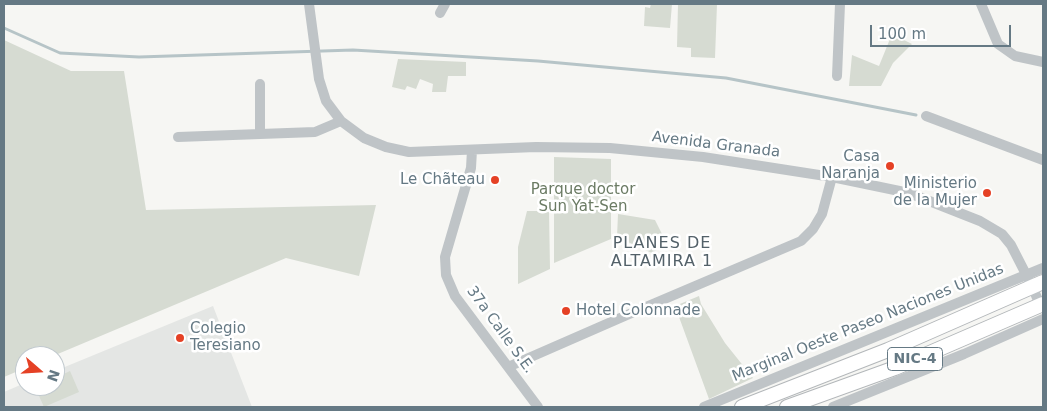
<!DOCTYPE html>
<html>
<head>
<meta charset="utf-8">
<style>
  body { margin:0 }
  #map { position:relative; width:1047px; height:411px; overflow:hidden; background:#f6f6f3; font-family:"DejaVu Sans",sans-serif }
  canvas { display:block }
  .frame { position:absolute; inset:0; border:5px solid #657984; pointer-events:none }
  .north { position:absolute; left:15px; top:346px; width:50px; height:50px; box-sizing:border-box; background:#fff; border:1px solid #c1c9ce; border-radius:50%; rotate:109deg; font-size:14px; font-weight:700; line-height:20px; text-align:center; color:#657984 }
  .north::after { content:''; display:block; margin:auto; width:18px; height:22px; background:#e54125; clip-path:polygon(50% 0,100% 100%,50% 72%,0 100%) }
  .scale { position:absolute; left:870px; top:25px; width:141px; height:22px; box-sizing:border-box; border:2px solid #657984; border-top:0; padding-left:6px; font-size:15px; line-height:18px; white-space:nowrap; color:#657984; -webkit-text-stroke:4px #fff; paint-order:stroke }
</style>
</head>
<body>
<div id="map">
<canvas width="1047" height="411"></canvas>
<div class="frame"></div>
<div class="north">N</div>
<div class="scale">100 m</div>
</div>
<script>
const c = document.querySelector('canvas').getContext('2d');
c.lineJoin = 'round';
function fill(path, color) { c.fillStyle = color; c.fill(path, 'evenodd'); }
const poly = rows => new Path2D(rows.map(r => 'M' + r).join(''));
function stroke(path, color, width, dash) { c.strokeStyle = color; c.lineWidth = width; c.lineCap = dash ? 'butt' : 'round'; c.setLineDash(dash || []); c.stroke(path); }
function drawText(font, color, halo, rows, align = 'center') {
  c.font = font + ' "DejaVu Sans",sans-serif'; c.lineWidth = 5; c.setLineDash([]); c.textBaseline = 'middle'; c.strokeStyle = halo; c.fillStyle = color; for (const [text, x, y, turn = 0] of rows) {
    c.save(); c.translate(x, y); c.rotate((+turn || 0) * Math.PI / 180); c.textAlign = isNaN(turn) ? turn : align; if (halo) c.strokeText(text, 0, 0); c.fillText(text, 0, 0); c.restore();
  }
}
const built = poly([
  [213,306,252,407,4,407,4,392,25,383,25,386,55,386,55,371]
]);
const green = poly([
  [651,4,672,4,670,28,644,26,645,7,650,8],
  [678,4,717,4,715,58,691,57,691,48,677,47],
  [892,34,912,44,893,63,881,86,849,86,852,55,879,66],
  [4,40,71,71,124,71,146,210,376,205,359,276,286,258,53,356,25,356,25,368,4,377],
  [398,59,466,62,466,76,448,76,446,92,432,92,433,84,420,79,416,89,407,86,405,90,392,87],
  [554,157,611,159,611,239,554,263],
  [527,211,549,211,550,269,518,284,518,247],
  [618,214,655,220,667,244,652,253,617,237],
  [699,296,701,304,725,343,753,378,709,399,675,306],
  [70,371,79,392,44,407,35,387,55,386,55,378]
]);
const stream = poly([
  [4,28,60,53,139,57,353,50,538,61,726,78,916,115]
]);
const minor = poly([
  [309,4,319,79,326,101,341,121,364,138,386,147,409,152,536,147,610,148,703,157,832,177,909,193,980,221,1002,234,1011,245,1032,286,1040,305],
  [981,4,998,44,1015,56,1043,62],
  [440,13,445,4],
  [837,76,840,4],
  [926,116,1043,160],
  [260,134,260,84],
  [178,137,315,132,341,121],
  [472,150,471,168,445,257,446,275,455,296,538,407],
  [508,367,627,315,801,241,813,229,822,214,832,177],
  [704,407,1043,268],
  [833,407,964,354,1043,319]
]);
const highway = poly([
  [742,407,888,350,1043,282],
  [787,407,895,368,1043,304]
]);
const markers = [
  [890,166,5,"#e54125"],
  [495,180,5,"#e54125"],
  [987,193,5,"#e54125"],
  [566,311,5,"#e54125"],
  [180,338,5,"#e54125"]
];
const shields = [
  [915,359,55]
];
const shieldNames = [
  ["NIC-4",915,359]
];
const streetNames = [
  ["Avenida Granada",716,145,7],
  ["Marginal Oeste Paseo Naciones Unidas",868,323,-22],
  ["37a Calle S.E.",500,330,54]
];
const poiNames = [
  ["Casa",880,157],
  ["Naranja",880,174],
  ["Le Chãteau",485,180],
  ["Ministerio",977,184],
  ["de la Mujer",977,201],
  ["Hotel Colonnade",576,311,"left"],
  ["Colegio",190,329,"left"],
  ["Teresiano",190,346,"left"]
];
const parkNames = [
  ["Parque doctor",583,190],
  ["Sun Yat-Sen",583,207]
];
const neighbourhoodNames = [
  ["PLANES DE",662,244],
  ["ALTAMIRA 1",662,262]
];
fill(built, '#e4e6e4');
fill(green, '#d6dbd2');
stroke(stream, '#b6c4c7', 3);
stroke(highway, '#b3b7ba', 16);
stroke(minor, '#bfc4c7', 10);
stroke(highway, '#fff', 14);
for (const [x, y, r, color] of markers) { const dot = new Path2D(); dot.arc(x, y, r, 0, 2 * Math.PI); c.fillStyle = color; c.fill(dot); stroke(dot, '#fff', 2); }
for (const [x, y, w] of shields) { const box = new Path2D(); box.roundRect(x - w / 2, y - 11.5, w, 23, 4); c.fillStyle = '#fff'; c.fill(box); stroke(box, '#657984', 1); }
drawText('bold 14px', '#657984', null, shieldNames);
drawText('15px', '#657984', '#fff', streetNames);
drawText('15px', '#657984', '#fff', poiNames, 'right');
drawText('15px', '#6b7b64', '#fff', parkNames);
c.letterSpacing = '1px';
drawText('16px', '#536169', '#fff', neighbourhoodNames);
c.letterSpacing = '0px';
</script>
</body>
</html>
